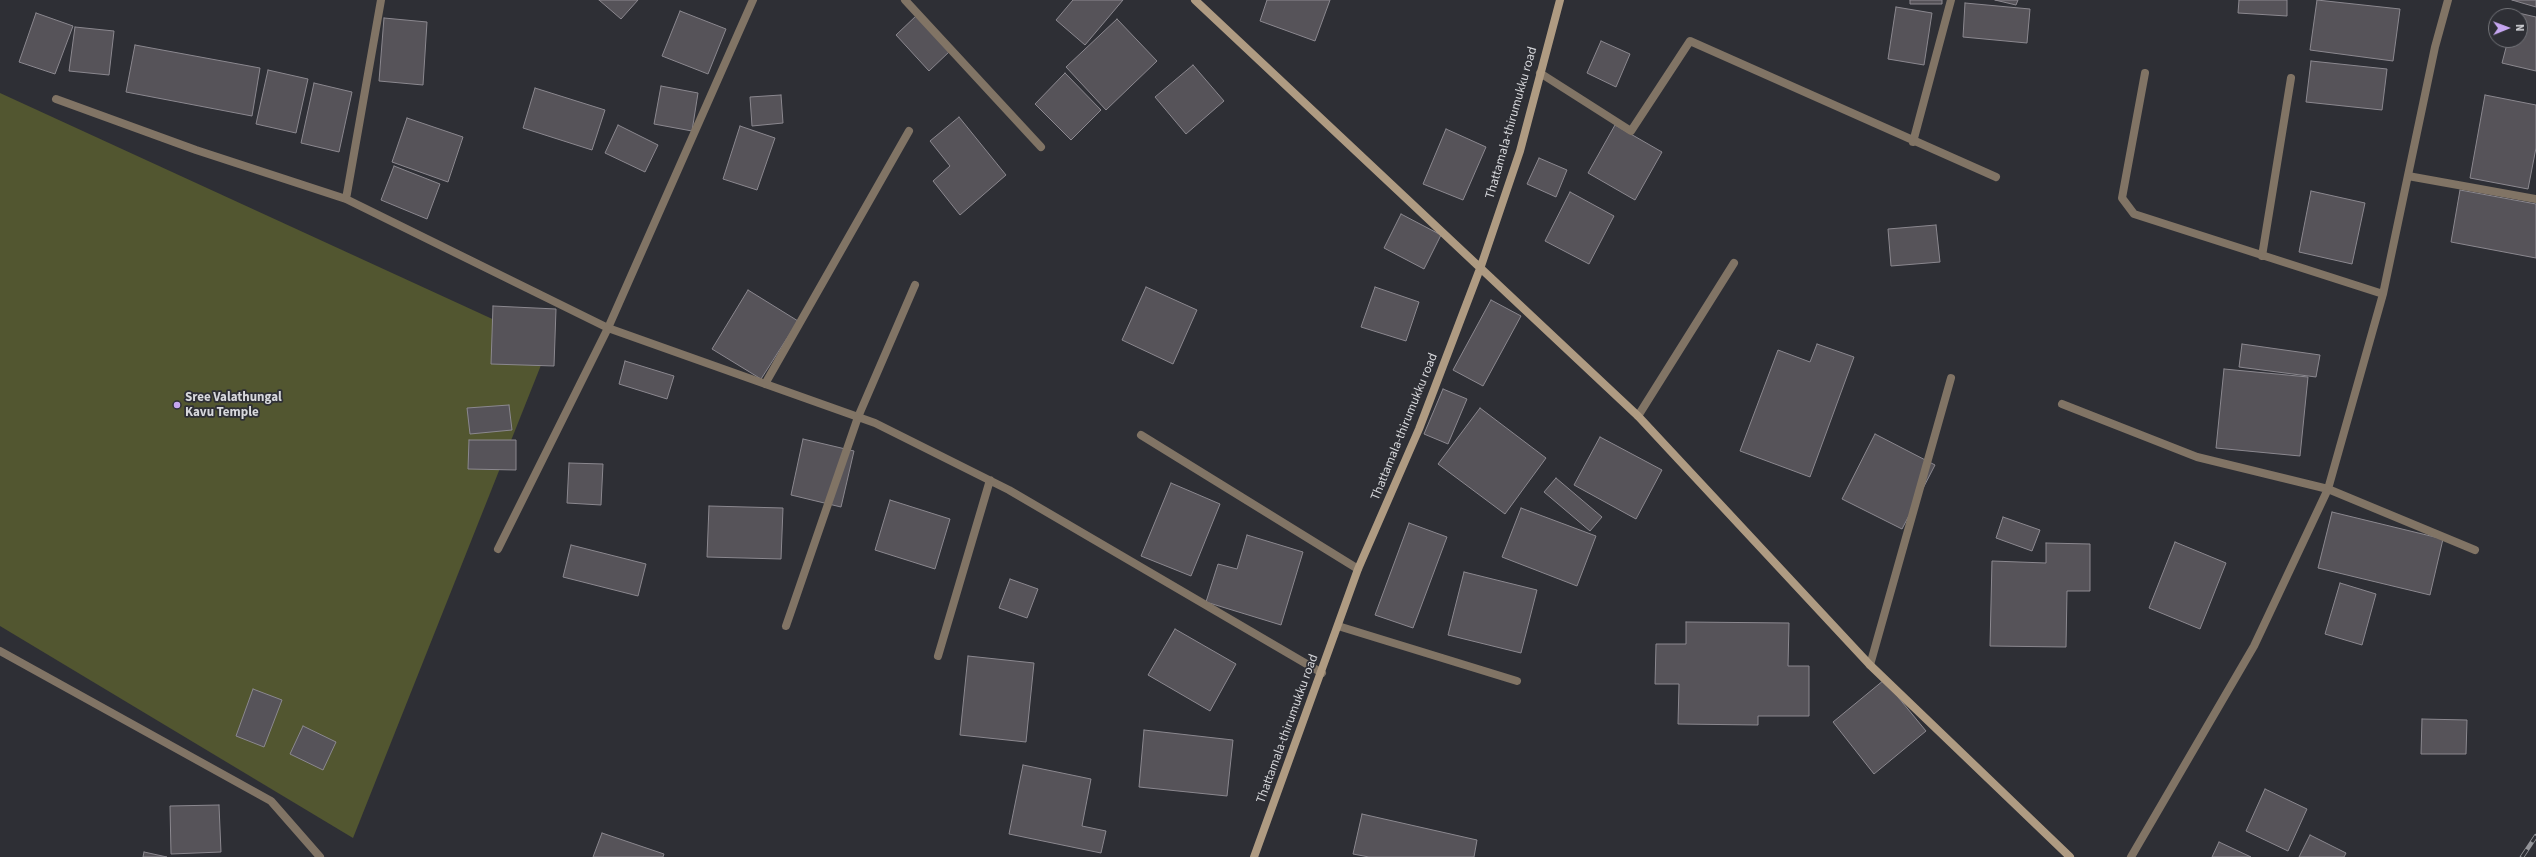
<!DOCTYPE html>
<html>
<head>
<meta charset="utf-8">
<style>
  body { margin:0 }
  #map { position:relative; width:2536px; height:857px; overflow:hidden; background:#2e2f35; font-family:"Source Sans 3",sans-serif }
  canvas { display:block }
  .north { position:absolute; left:2488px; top:8px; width:40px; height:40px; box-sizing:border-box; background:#2e2f35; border:1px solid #727378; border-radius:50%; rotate:89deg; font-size:11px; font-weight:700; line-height:16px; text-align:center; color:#d7d8dc }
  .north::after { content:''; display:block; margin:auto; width:14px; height:18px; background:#c6a6f0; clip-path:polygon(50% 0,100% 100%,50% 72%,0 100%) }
</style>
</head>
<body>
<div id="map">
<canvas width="2536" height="857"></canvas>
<div class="north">N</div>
</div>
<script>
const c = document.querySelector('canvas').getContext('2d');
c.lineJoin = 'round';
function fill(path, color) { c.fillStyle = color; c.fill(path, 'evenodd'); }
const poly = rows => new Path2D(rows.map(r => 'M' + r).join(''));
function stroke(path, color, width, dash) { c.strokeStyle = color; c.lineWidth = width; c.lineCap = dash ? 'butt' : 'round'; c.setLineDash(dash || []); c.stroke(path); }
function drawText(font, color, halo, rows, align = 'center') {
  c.font = font + ' "Source Sans 3",sans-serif'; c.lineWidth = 3.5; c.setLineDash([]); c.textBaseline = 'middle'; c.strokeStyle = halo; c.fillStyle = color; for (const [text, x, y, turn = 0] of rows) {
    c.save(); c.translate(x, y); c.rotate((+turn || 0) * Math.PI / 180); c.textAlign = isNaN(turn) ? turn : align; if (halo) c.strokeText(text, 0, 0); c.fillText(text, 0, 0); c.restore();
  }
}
const green = poly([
  [0,93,549,345,353,838,0,626]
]);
const building = poly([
  [599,0,638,0,621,19,599,0],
  [1073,0,1123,0,1085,45,1056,20,1073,0],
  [1267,0,1330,0,1315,41,1260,21,1267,0],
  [1910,0,1942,0,1942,4,1910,4,1910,0],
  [1995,0,2018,0,2016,5,1995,0],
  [2239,0,2287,0,2287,16,2238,13,2239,0],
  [2317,0,2400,9,2393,61,2310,50,2317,0],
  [2512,0,2536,0,2536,7,2512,0],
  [1965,3,2030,9,2027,43,1963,37,1965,3],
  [1896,7,1932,13,1924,65,1888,59,1896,7],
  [680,11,726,29,708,74,662,56,680,11],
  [2514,12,2536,17,2536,71,2502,63,2508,40,2520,40,2520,16,2513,16,2514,12],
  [36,13,73,26,55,74,19,62,36,13],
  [917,15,950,51,929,71,896,35,917,15],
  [384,18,427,22,423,85,379,81,384,18],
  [1117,19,1157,61,1106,110,1066,67,1117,19],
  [75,27,114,31,109,75,69,71,75,27],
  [1601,41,1630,54,1616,87,1587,73,1601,41],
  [135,45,260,68,252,116,126,92,135,45],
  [2311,61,2387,69,2382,110,2306,102,2311,61],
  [1193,65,1224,101,1186,134,1155,97,1193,65],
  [268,70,308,79,296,133,256,124,268,70],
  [1065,73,1101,110,1071,140,1035,104,1065,73],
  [314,83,352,92,339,152,301,143,314,83],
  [661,86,698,93,692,131,654,124,661,86],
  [535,88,605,110,592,150,523,128,535,88],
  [781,95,783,123,752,126,750,97,781,95],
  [2485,95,2536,105,2536,148,2528,189,2470,178,2485,95],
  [959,117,1006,175,960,215,933,181,950,166,930,141,959,117],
  [407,118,463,137,448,182,392,162,407,118],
  [618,125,658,145,645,172,605,153,618,125],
  [1615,125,1662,152,1635,200,1588,173,1615,125],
  [740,126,775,138,757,190,723,179,740,126],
  [1446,129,1486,147,1463,200,1423,184,1446,129],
  [1539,158,1567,170,1556,197,1527,184,1539,158],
  [394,166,440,184,427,219,381,200,394,166],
  [2460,190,2536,204,2536,258,2451,242,2460,190],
  [2311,191,2365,203,2352,264,2299,252,2311,191],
  [1570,192,1614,216,1589,264,1545,241,1570,192],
  [1401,214,1441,235,1424,269,1384,248,1401,214],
  [1936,225,1940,262,1891,266,1888,229,1936,225],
  [1146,287,1197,310,1173,364,1122,340,1146,287],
  [1375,287,1419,302,1406,341,1361,327,1375,287],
  [748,290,798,321,761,379,712,349,748,290],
  [1491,300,1521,316,1483,386,1453,370,1491,300],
  [493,306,556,309,554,366,491,364,493,306],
  [1817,344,1854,357,1810,477,1740,451,1778,350,1810,362,1817,344],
  [2242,344,2320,355,2316,377,2239,367,2242,344],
  [625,361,674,376,667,399,619,384,625,361],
  [2224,369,2308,377,2300,456,2216,448,2224,369],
  [1443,389,1467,399,1448,444,1424,434,1443,389],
  [509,405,512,430,470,434,467,408,509,405],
  [1480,408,1546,458,1505,514,1438,464,1480,408],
  [1875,434,1935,465,1902,529,1842,499,1875,434],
  [1600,437,1662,470,1636,519,1574,485,1600,437],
  [803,439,854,451,841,507,791,495,803,439],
  [469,440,516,440,516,470,468,469,469,440],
  [569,463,603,464,601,505,567,503,569,463],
  [1556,478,1602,517,1590,531,1544,492,1556,478],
  [1171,483,1220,504,1191,576,1141,556,1171,483],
  [890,500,950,519,935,569,875,550,890,500],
  [709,506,783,508,781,559,707,557,709,506],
  [1521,508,1596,536,1577,586,1502,557,1521,508],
  [2332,512,2443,539,2430,595,2318,568,2332,512],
  [2003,517,2040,530,2032,551,1996,538,2003,517],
  [1409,523,1447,537,1413,628,1375,615,1409,523],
  [1247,535,1303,552,1281,625,1206,602,1218,564,1237,569,1247,535],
  [2175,542,2226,563,2200,629,2149,608,2175,542],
  [2046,543,2090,544,2090,591,2067,591,2066,647,1990,646,1992,561,2046,563,2046,543],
  [571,545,646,564,638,596,563,577,571,545],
  [1464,572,1537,590,1521,653,1448,635,1464,572],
  [1010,579,1038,589,1027,618,999,608,1010,579],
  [2340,583,2376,594,2362,645,2325,634,2340,583],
  [1686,622,1789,623,1788,666,1809,666,1809,716,1758,716,1758,725,1678,724,1679,684,1655,684,1656,644,1686,644,1686,622],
  [1175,629,1236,664,1210,711,1148,675,1175,629],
  [968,656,1034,663,1026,742,960,735,968,656],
  [1884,680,1926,731,1874,774,1833,722,1884,680],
  [253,689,282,700,264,747,236,736,253,689],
  [2422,719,2467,720,2466,754,2421,754,2422,719],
  [303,726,336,742,323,770,290,754,303,726],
  [1144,730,1233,740,1227,796,1139,787,1144,730],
  [1023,765,1091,779,1082,826,1106,831,1101,853,1009,834,1023,765],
  [2265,789,2307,809,2288,851,2246,831,2265,789],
  [219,805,221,852,171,854,170,806,219,805],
  [1362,814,1477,840,1474,857,1369,857,1353,854,1362,814],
  [602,833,664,854,663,857,593,857,602,833],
  [2310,835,2346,853,2344,857,2299,857,2310,835],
  [2219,842,2251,857,2212,857,2219,842],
  [144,852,167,857,143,857,144,852]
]);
const street = poly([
  [905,0,1041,147],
  [1540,73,1631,131,1690,41,1996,177],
  [2145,73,2122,198,2134,214,2383,294],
  [56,99,196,150,346,199,608,328,875,423,1009,490,1322,673],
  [1913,142,1951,0],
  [2408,176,2536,199],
  [346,199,381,0],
  [2262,256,2291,78],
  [765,384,909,131],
  [2062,404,2197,457,2328,489,2475,550],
  [1638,416,1734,263],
  [1141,435,1358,569],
  [498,549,608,328,753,0],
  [786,626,858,417,915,285],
  [1338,626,1517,681],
  [0,651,271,801,320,857],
  [938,656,990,480],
  [1870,665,1951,378],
  [2131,857,2254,646,2328,489,2383,294,2435,47,2448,0]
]);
const secondary = poly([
  [1195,0,1638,416,1870,665,2070,857],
  [1254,857,1358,569,1419,429,1481,266,1520,151,1560,0]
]);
const rail = poly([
  [2522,857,2536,836]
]);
const markers = [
  [177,405,4,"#c6a6f0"]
];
const streetNames = [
  ["Thattamala-thirumukku road",1512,123,-74],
  ["Thattamala-thirumukku road",1405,427,-68],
  ["Thattamala-thirumukku road",1288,729,-70]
];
const poiNames = [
  ["Sree Valathungal",185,398],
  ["Kavu Temple",185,413]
];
fill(green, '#525630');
fill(building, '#565359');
stroke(building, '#8b888f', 1);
stroke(street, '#817465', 8);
stroke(secondary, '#af9b82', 8);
stroke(rail, '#939499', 4.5);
stroke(rail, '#2e2f35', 3, [9]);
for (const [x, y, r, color] of markers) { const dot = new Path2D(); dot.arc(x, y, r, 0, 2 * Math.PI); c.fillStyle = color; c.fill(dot); stroke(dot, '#2e2f35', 1.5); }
drawText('13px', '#d7d8dc', '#2e2f35', streetNames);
drawText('bold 13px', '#d7d8dc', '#2e2f35', poiNames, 'left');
</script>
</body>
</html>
